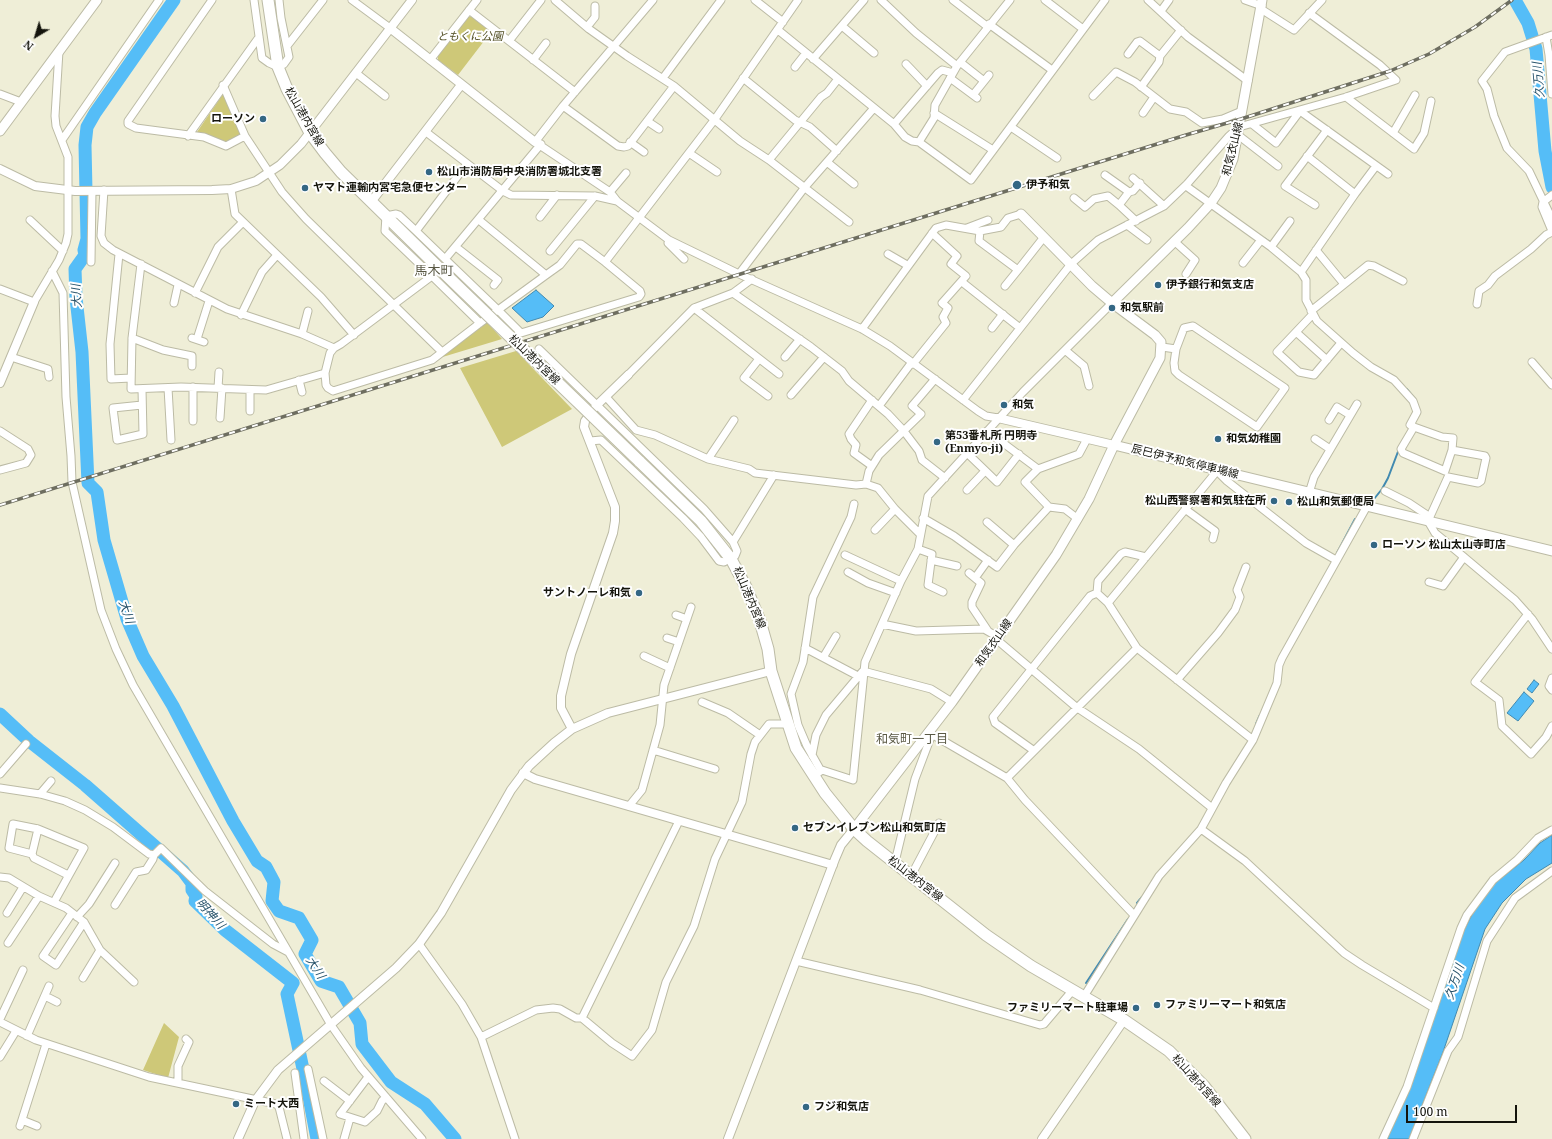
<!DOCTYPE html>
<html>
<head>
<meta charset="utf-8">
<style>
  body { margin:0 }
  #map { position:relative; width:1552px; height:1139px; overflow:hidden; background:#efeed7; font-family:"Noto Serif",serif }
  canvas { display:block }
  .north { position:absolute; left:16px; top:16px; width:40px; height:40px; -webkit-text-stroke:3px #fff; paint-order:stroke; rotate:218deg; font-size:11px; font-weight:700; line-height:16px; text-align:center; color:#14140c }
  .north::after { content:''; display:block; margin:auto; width:14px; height:18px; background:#14140c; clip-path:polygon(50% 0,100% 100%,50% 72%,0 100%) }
  .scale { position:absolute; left:1406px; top:1105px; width:111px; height:18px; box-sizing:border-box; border:2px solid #14140c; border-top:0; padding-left:5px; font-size:12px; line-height:14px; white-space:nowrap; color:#14140c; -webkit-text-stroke:3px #fff; paint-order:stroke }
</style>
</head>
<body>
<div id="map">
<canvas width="1552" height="1139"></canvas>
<div class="north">N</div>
<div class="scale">100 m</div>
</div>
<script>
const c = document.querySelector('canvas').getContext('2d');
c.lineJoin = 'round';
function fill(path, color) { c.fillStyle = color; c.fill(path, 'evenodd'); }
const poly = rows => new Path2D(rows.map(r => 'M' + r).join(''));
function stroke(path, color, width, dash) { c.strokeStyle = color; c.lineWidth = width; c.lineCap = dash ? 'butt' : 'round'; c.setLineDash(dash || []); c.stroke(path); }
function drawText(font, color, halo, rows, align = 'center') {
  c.font = font + ' "Noto Serif","Noto Sans JP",serif'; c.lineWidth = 4; c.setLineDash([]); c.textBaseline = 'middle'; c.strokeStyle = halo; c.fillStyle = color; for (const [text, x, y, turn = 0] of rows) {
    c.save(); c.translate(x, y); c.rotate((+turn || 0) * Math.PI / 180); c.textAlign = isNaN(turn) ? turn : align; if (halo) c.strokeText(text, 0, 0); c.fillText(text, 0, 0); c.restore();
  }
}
const green = poly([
  [467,17,472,17,491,32,458,75,438,60,438,56],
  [223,94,241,135,225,144,197,132],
  [486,321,502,339,436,359],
  [516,351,572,409,502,447,460,368],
  [164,1023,179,1037,168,1078,143,1070]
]);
const water = poly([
  [536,290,554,306,543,317,527,322,512,308,536,290],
  [1534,680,1539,684,1532,693,1527,689,1534,680],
  [1524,692,1534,701,1518,721,1507,713,1524,692],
  [1552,835,1552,863,1526,879,1502,903,1485,929,1443,1052,1409,1139,1387,1139,1409,1091,1462,934,1476,907,1494,884,1524,860,1540,843,1552,835]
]);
const stream = poly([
  [1264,238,1270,242],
  [1407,389,1415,399],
  [1374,499,1382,489,1388,478,1399,449],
  [1337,553,1355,519],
  [1256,724,1260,715],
  [1137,903,1142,897],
  [1086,983,1128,919]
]);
const river = poly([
  [174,0,95,113,87,127,85,145,87,239,84,250,85,255,75,269,76,298,82,352,88,483,97,492,104,540,127,619,143,656,173,706,233,821,257,861,266,867,274,882,272,901,279,911,299,918,312,940,305,954,321,981,339,987,360,1023,362,1044,391,1082,425,1104,455,1139],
  [1515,0,1528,23,1536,49,1545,151,1552,187],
  [0,714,29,741,85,785,183,871,192,883,192,890,196,896,195,901,225,930,293,983,287,994,309,1097,317,1139]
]);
const minor = poly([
  [212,0,128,121,128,124,136,128,204,137,226,146,245,136],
  [254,0,262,58,269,63,278,67,284,64,289,57,281,18,279,0],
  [352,0,390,28],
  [555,0,589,29,627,56,674,86,740,141,769,160,821,97,827,93,838,79],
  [653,0,563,106,535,142,610,192,617,201,669,240,739,274,862,329,890,346,978,411,986,416,998,418],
  [755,0,783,22],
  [881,0,916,33,957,66],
  [953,0,988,27],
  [1045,0,1083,29],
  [1148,0,1188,37,1248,81],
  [1245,0,1262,6],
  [1261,9,1294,30,1322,0],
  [469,10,575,92],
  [1161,11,1169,0],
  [989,24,1052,70],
  [842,26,874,53],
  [587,27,595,17,595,6],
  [778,30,894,124,905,137,912,141,919,142,971,180,1105,0],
  [1552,35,1505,52,1482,81,1487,89,1494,116,1507,148,1529,171,1552,219],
  [1546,37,1549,55,1552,94],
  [509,41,541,0],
  [287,46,323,0],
  [1128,54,1137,42,1140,41,1160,56],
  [813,59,864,0],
  [430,60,477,0],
  [533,60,546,43],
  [960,62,984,81],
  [906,64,927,86],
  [795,67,806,53],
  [356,73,385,96],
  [663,78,721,0],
  [743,78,795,120,810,127,837,151],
  [950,78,977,98],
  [223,85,245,136,282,192,306,219,442,352],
  [1141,87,1159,62,1160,56,1181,30],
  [0,94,21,102],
  [973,95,989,75],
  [1093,96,1116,72,1135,82,1170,109,1186,112,1202,123,1223,119,1242,111],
  [1346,97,1414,149,1424,133,1431,101],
  [563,106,618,146,624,147,628,146,674,86],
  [934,113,993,150],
  [1143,113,1154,97],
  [647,121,659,129],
  [894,124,938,73,942,70,953,73],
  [1252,124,1276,143,1300,111,1388,174],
  [1011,127,1057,158],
  [426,132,503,191,511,195,595,196,617,201],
  [1393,133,1415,95],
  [1238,135,1278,166],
  [188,136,259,37],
  [62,140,159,0],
  [630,142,644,152],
  [919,142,934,118,935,105,957,66,1010,0],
  [689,153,717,172],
  [1307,156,1355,194,1376,166],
  [769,160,849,222],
  [827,162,854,184],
  [1105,175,1129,192],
  [1133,178,1164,206],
  [1186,186,1271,247,1301,272,1355,194],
  [231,189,235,214,321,297,354,335],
  [104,190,101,236,104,243,113,250,227,309,302,334,334,348],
  [610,192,626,173],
  [1552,195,1543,202,1542,207,1552,231],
  [1074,198,1085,207,1094,199,1108,196,1119,205,1129,192,1133,191,1140,183],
  [1119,205,1136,221],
  [1315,205,1285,186,1327,130],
  [540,217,557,195],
  [30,220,63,251],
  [479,220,546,275],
  [1127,225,1147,240],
  [967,228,988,220],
  [416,231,467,164],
  [980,231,979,241,1018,270,1044,237],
  [669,240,668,243,684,259],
  [1174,241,1195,260,1186,274],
  [456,247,498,280,494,285],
  [1271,247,1290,221],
  [1316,250,1344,284],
  [550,251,595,196],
  [119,254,110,344,111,379,131,378],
  [888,254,907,265],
  [445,259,541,144],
  [91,262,92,191],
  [605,262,715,119,798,0],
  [1243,263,1261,240],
  [141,264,132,338,131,389,181,387,266,390,325,373],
  [52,271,63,293,66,397,71,456,72,482,101,610,116,649,133,685,331,1025,361,1068,422,1139],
  [1301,272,1306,280,1306,300,1317,321,1353,353,1371,367,1394,380,1413,401,1417,412,1410,425,1414,427,1401,449,1403,453,1445,471,1452,450,1485,456,1486,458,1481,481,1478,483,1448,477,1428,521,1435,533,1446,542,1515,600,1532,619,1552,649],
  [739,274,805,187,874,108],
  [432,276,341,344,334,348,330,353,325,373,326,385,328,388,333,391,432,360,480,323,498,310,546,275,560,265,577,244,581,244,605,262,640,291,641,294,639,297,521,333,498,310,445,259,416,231,399,215,396,214,386,216,385,231,432,276,480,323],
  [962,282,1020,328],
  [1005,286,1018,270],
  [0,289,34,302,59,260,66,243,68,234,68,157,56,126,55,116,59,51],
  [195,293,218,247,243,222],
  [733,293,811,347,842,371,849,381,888,414,903,430,919,451,922,460,945,478],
  [174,303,178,285],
  [1477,304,1479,291,1488,285,1495,276,1531,249,1546,235,1552,232],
  [694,308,779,374],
  [1311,311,1368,265,1374,266,1403,281],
  [1313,314,1277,352,1299,372,1314,375,1341,343],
  [241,315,262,272,277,255],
  [992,328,1003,314],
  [862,329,936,228,946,225,980,231,1001,227,1008,218,1021,214],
  [1296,332,1327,360],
  [302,334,308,311],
  [132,338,163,350,192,356,192,366],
  [192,338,204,342],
  [197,339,209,301],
  [1162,347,1176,349,1174,363,1175,371,1179,375,1257,427,1285,388,1193,326,1184,328,1176,349],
  [539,349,704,509,733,542,737,551,735,556,724,562,719,561,701,537,683,518,601,440,590,441],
  [1065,350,1084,366,1089,386],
  [11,357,48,369,49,377],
  [785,357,800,339],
  [759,359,744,378,768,396],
  [1532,362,1552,385],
  [913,364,946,323,943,317,948,308,942,303,966,276,951,264,957,256,932,233],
  [628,375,694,308,733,293,752,279],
  [299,380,302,392],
  [193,387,193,421],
  [168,388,171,440],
  [218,388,219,372],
  [142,389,143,434,117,440,113,408,142,405],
  [791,395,824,357],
  [606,397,636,430,655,435,708,459,749,469,755,473,856,485,866,484,878,488,895,509,920,534],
  [872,400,849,434,851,439,856,445,854,453,872,466],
  [963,400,1071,264,1098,240,1164,206,1187,184,1229,136,1239,127,1346,97,1396,80,1380,65,1309,13],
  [879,406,912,362],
  [250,411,250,390],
  [220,418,222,388],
  [1329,420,1337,407,1350,415],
  [1414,427,1442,437,1453,438,1452,450],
  [0,431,28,449,31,455,26,463,0,470],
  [987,431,1038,469],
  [1315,439,1330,449],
  [967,453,997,482,1019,454],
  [708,459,734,420],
  [866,484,869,471,879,455,921,414,912,406,935,379],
  [967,490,985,471],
  [1385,491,1409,503,1430,517],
  [1309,493,1314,477,1357,404],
  [1049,507,1025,482,1038,469,1079,454,1087,439],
  [1185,509,1215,531,1213,539],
  [923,518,954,536,997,567,1014,545,1049,507,1065,509,1078,519],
  [987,522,1014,545],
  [875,530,895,509],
  [733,542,774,475],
  [918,549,932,554,928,585,943,592],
  [845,555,901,581],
  [931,560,957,566],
  [848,572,868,583,896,593],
  [969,573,981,583,972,602,972,607,988,631],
  [975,578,988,560],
  [1429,582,1443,586,1464,557],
  [1097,593,1098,581,1121,554,1125,552,1146,557],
  [1108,603,1217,471,1227,481,1306,543,1336,560],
  [1528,614,1475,682,1499,700,1502,726,1531,754,1546,737,1552,726],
  [676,615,687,619],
  [882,624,916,631,984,629,998,637],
  [667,638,679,642],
  [996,639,1076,707,1139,749,1212,808],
  [805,648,858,676],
  [644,656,670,668],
  [824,656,836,636],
  [1552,678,1549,686,1552,690],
  [1177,680,1218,633,1235,610,1240,597,1237,590,1246,567],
  [702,702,728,713,760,735],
  [928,732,1007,778,1025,800,1134,915],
  [653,750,715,769],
  [1033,750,995,723,993,717,1090,596,1097,593,1108,603,1137,648,1253,740],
  [812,755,816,735,826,715,863,671,931,689,952,702],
  [821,771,807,746,798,725,791,694,803,662,813,597,851,517,854,504],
  [0,774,26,744],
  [814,776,822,770,853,780,865,662,901,581,918,549,928,496,1023,392,1112,303],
  [1007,778,1137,648],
  [0,788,40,794,65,801,85,810,113,827,149,854,154,855,161,848,205,891,273,944,288,952],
  [40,794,51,781],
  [629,806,642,790,660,725,664,685,691,607],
  [1201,829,1245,861,1344,953,1362,965,1434,1008],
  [32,854,9,848,13,824,38,829],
  [895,862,915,779,932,734],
  [911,876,939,823],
  [0,877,9,878,39,896,66,908,84,922,100,950,134,982],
  [54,902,84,848,38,829,32,854,34,858,68,875],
  [115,905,136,872,146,870,153,859,154,855],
  [7,913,23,887],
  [72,913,43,956,56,965,84,922],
  [77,917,89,904,115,863],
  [8,943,39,896],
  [419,944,462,1004,481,1037,515,1139],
  [796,961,920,990,1040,1025,1044,1024,1072,991],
  [83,978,100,950],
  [45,996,57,1002],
  [1083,998,1159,876,1201,829,1226,783,1253,740,1277,683,1279,665,1282,658,1367,506],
  [582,1018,612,1043,632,1056,652,1030,666,982,694,926,715,859,742,802,751,754,755,742,769,724,788,724],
  [0,1019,23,970],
  [0,1022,36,1040,149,1077,276,1104,279,1107,287,1139],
  [27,1036,49,986],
  [481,1037,536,1010,553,1008,560,1009,576,1018,582,1018,679,821],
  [0,1057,16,1031],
  [308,1069,323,1139],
  [295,1073,304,1139],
  [368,1077,340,1114,365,1122,377,1111,382,1101,386,1097],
  [324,1081,350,1101],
  [178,1083,178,1066,189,1042,186,1039],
  [22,1120,37,1126],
  [20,1126,46,1044],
  [344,1139,350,1118],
  [1383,1139,1407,1087,1461,928,1467,915,1493,880,1517,860,1538,838,1552,830],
  [1413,1139,1448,1051,1458,1037,1487,941,1515,898,1552,871]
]);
const tertiary = poly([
  [390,28,535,142],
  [0,169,35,186,75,191,212,190,231,189,256,181,280,165,301,144,412,0],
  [371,202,461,85],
  [0,383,34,302],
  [998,418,1114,445],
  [572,729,561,708,561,696,571,654,613,533,615,521,615,507,584,427,585,421,596,406,628,375],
  [523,773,535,779,833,865],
  [238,1139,255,1101,278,1070,396,968,419,944,441,913,511,790,529,766,554,743,572,729,608,713,771,671],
  [728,1139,835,859,841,845,854,829],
  [1042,1139,1124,1020]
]);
const secondary = poly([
  [0,131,97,0],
  [1112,303,1188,228,1211,203,1221,188,1233,159,1262,0],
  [1114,445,1552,551],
  [854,829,952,702,1056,555,1089,499,1114,445,1160,358,1161,342,1155,335,1112,303,1092,286,1021,214]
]);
const primary = poly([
  [268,0,278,67,287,89,310,133,325,153,341,172,441,270],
  [639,461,701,521,731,559,746,587,760,621,768,649,771,671,796,748,825,793,854,829,867,841,986,935,1031,966,1124,1020,1169,1051,1204,1086,1245,1139]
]);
const rail = poly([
  [0,505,1186,135,1241,119,1390,71,1429,54,1475,27,1512,0]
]);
const primaryBridge = poly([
  [441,270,639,461]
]);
const markers = [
  [263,119,4,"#346784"],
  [429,172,4,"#346784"],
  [1017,185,5,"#346784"],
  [305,188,4,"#346784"],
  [1158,285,4,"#346784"],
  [1112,308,4,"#346784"],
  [1004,405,4,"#346784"],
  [1218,439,4,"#346784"],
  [937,442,4,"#346784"],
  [1274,501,4,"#346784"],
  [1289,502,4,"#346784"],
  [1374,545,4,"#346784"],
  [639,593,4,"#346784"],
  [795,828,4,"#346784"],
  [1157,1005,4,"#346784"],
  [1136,1008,4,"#346784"],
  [236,1104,4,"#346784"],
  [806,1107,4,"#346784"]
];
const parkNames = [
  ["ともくに公園",470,37]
];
const streetNames = [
  ["松山港内宮線",304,117,60],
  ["和気衣山線",1233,149,-76],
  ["松山港内宮線",534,360,44],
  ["辰巳伊予和気停車場線",1185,462,14],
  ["松山港内宮線",749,598,67],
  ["和気衣山線",994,643,-55],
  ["松山港内宮線",915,879,38],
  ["松山港内宮線",1196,1081,48]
];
const poiNames = [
  ["ローソン",255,119,"right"],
  ["松山市消防局中央消防署城北支署",437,172],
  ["伊予和気",1026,185],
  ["ヤマト運輸内宮宅急便センター",313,188],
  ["伊予銀行和気支店",1166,285],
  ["和気駅前",1120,308],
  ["和気",1012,405],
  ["第53番札所 円明寺",945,436],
  ["(Enmyo-ji)",945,449],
  ["和気幼稚園",1226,439],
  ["松山西警察署和気駐在所",1266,501,"right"],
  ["松山和気郵便局",1297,502],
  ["ローソン 松山太山寺町店",1382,545],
  ["サントノーレ和気",631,593,"right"],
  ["セブンイレブン松山和気町店",803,828],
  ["ファミリーマート和気店",1165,1005],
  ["ファミリーマート駐車場",1128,1008,"right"],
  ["ミート大西",244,1104],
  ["フジ和気店",814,1107]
];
const waterNames = [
  ["久万川",1539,80,-95],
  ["大川",77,296,-94],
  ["大川",126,612,71],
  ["明神川",210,914,48],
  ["大川",315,968,57],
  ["久万川",1455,982,-71]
];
const neighbourhoodNames = [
  ["和気町一丁目",912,740]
];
const quarterNames = [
  ["馬木町",434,271]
];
fill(green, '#cec878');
fill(water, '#55bdf7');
stroke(water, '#428ab0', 1);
stroke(stream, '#428ab0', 2);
stroke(river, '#55bdf7', 13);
stroke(minor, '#bcbba5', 9);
stroke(tertiary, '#bcbba5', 10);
stroke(secondary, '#bcbba5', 11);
stroke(primary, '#bcbba5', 13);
stroke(minor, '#fff', 7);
stroke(tertiary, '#fff', 8);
stroke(secondary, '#fff', 9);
stroke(primary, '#fff', 11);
stroke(rail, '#6e6e60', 3.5);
stroke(rail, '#fff', 2, [6]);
stroke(primaryBridge, '#bcbba5', 13, []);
stroke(primaryBridge, '#fff', 11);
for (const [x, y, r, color] of markers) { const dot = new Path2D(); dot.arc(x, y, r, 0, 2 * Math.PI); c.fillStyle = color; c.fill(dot); stroke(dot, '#fff', 1.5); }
drawText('italic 11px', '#545126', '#fff', parkNames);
drawText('11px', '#14140c', '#fff', streetNames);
drawText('bold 11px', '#14140c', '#fff', poiNames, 'left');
drawText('italic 12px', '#28536b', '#fff', waterNames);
drawText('12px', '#5a5945', '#fff', neighbourhoodNames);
drawText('13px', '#5a5945', '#fff', quarterNames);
</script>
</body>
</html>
